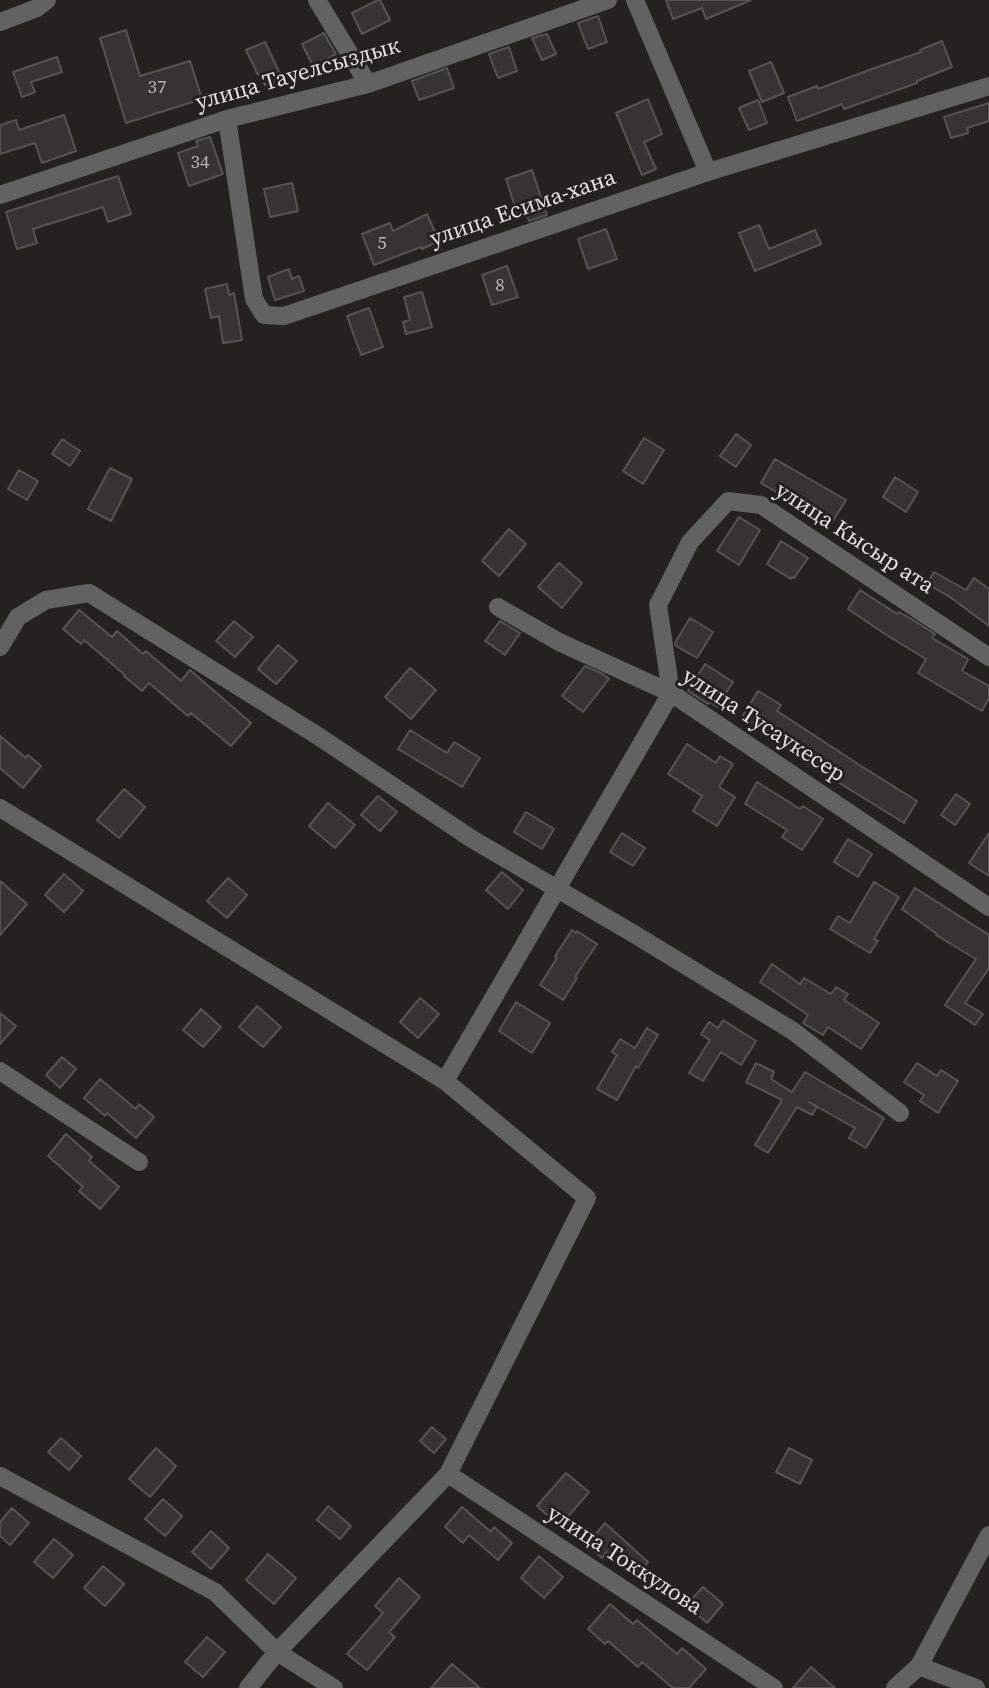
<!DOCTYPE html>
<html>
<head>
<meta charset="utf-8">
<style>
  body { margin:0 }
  canvas { display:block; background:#24211f }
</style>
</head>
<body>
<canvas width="989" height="1688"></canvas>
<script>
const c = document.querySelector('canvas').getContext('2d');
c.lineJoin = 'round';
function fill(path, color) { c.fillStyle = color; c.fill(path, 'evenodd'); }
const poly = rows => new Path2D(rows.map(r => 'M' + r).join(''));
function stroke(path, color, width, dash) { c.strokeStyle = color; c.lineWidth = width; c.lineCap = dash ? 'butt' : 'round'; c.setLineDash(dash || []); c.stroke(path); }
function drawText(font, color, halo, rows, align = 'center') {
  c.font = font + ' "Source Serif 4",serif'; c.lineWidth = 6; c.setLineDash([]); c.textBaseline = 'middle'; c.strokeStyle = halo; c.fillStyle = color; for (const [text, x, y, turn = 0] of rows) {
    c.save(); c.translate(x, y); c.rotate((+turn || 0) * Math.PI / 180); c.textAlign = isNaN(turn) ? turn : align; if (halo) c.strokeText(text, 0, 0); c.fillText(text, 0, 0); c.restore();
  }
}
const building = poly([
  [378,0,380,0,390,20,362,34,352,13,378,0],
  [666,0,751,0,706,19,702,8,673,19,666,0],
  [598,16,607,42,588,49,578,23,598,16],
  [126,30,140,76,190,61,202,99,126,123,100,38,126,30],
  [324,33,336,54,313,66,302,44,324,33],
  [547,34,556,54,542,60,532,38,547,34],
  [942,41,952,67,917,81,917,83,844,109,842,104,797,121,788,97,817,86,818,89,872,69,921,52,920,50,942,41],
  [265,42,282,78,265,85,260,74,258,75,246,50,265,42],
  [509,47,517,71,498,78,489,54,509,47],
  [57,57,62,72,31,82,35,92,22,97,13,72,57,57],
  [771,62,784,93,762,102,749,71,771,62],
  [447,68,454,88,419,100,412,81,447,68],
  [648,99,662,134,644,142,656,169,642,175,616,113,648,99],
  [758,100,767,123,749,130,739,108,758,100],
  [989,103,989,121,967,128,968,133,951,138,944,117,989,103],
  [64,115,76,151,42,163,35,143,0,154,0,125,16,120,19,130,64,115],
  [210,137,223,174,189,186,178,153,198,146,196,141,210,137],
  [532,170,547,215,529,221,526,213,518,216,506,179,532,170],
  [118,176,131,214,108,222,103,207,33,229,37,243,17,249,6,212,118,176],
  [292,183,298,211,270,217,264,189,292,183],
  [427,214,439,241,422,249,421,247,374,265,362,234,390,223,393,231,427,214],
  [759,225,769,249,815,230,821,244,755,271,739,233,759,225],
  [606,229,617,259,588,269,578,239,606,229],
  [507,266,518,297,492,305,482,275,507,266],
  [289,269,292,279,299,276,304,291,275,300,268,277,289,269],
  [227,284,229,295,234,293,242,340,223,343,219,316,211,318,205,289,227,284],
  [422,292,432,327,406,334,403,322,410,320,404,297,422,292],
  [369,308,383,347,361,355,347,316,369,308],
  [736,434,751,445,736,467,720,456,736,434],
  [644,438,664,450,643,484,623,471,644,438],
  [62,439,80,451,70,466,52,454,62,439],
  [775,459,846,500,831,524,761,483,775,459],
  [110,468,132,479,111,521,88,509,110,468],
  [19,470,38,481,27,500,8,489,19,470],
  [895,477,918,492,906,512,883,497,895,477],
  [739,517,760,530,739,565,717,551,739,517],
  [509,529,526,544,499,576,482,561,509,529],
  [781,541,808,558,794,578,792,577,791,579,767,564,781,541],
  [559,563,582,583,562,608,538,587,559,563],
  [934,572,966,590,974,578,989,589,989,626,950,597,927,584,934,572],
  [860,590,897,614,899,612,915,621,935,634,932,638,968,659,962,671,989,686,989,698,982,711,918,673,926,659,885,634,848,609,860,590],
  [79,610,112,637,117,631,143,654,146,651,181,681,190,670,251,723,231,746,191,713,188,716,149,683,142,691,124,676,125,675,84,640,81,644,63,629,79,610],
  [690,618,713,632,697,658,676,646,675,643,690,618],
  [234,621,253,637,235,657,216,641,234,621],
  [500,621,520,633,505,655,485,641,500,621],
  [278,645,297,661,276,684,258,669,278,645],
  [705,664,733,682,717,707,710,702,708,704,688,691,705,664],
  [585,666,603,674,609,679,583,712,562,696,585,666],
  [410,668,436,690,411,719,385,697,410,668],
  [758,691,781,705,777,711,861,766,917,801,904,823,804,761,779,743,780,741,742,717,758,691],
  [410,730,447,753,454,742,480,758,462,787,398,749,410,730],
  [0,736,26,758,28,755,41,766,23,788,0,768,0,736],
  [687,744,716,763,720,756,733,764,719,787,735,797,717,826,693,811,702,796,668,774,687,744],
  [757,782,800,809,803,806,823,819,802,850,782,837,787,830,745,804,757,782],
  [124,789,145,807,119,838,97,820,124,789],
  [956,794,970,804,955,825,941,815,956,794],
  [378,796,397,812,380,831,361,815,378,796],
  [328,803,355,825,335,848,309,826,328,803],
  [526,812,554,829,542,849,514,832,526,812],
  [622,833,645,848,633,866,610,852,622,833],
  [989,833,989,876,969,863,989,833],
  [848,839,872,854,858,877,834,862,848,839],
  [502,872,523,890,508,909,486,890,502,872],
  [64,874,83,891,64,912,45,895,64,874],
  [228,878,247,895,227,918,207,901,228,878],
  [0,881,27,904,0,935,0,881],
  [874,882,899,897,874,939,878,941,870,953,830,929,838,916,850,923,874,882],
  [915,888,989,935,989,968,965,1003,983,1014,975,1025,945,1005,976,959,936,935,937,934,902,909,915,888],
  [572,930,576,933,577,931,597,944,575,977,577,978,563,1000,540,985,557,958,555,956,572,930],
  [772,964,800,984,804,978,831,994,836,987,848,994,844,1000,879,1023,861,1049,828,1027,823,1035,803,1023,808,1015,760,982,772,964],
  [420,998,439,1014,418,1038,400,1022,420,998],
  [516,1002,550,1023,532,1053,499,1031,516,1002],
  [257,1006,281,1027,263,1047,239,1027,257,1006],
  [201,1009,221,1027,203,1047,183,1030,201,1009],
  [0,1013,16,1026,0,1044,0,1013],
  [723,1020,756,1041,741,1065,721,1052,703,1081,689,1073,710,1040,701,1034,709,1022,718,1028,723,1020],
  [647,1028,658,1035,638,1068,636,1066,617,1100,597,1089,617,1055,612,1052,620,1039,635,1048,647,1028],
  [62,1057,76,1069,60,1088,46,1075,62,1057],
  [756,1063,774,1072,771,1079,792,1092,805,1072,884,1118,866,1148,849,1138,855,1128,809,1102,817,1107,812,1115,797,1107,768,1153,755,1145,782,1100,746,1082,756,1063],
  [917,1063,937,1076,941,1070,958,1081,938,1113,920,1101,924,1095,904,1082,917,1063],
  [100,1079,136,1109,139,1104,154,1117,136,1138,107,1113,105,1116,84,1098,100,1079],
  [66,1134,92,1157,89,1161,119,1187,100,1209,79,1191,83,1187,48,1156,66,1134],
  [432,1427,446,1439,434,1453,420,1441,432,1427],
  [61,1438,81,1456,69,1470,48,1452,61,1438],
  [156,1448,176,1466,150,1497,129,1479,156,1448],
  [789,1448,812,1460,800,1484,776,1472,789,1448],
  [566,1473,589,1492,560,1526,537,1506,566,1473],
  [163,1499,182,1516,165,1536,145,1519,163,1499],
  [328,1506,351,1526,340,1539,317,1520,328,1506],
  [462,1507,491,1532,494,1527,512,1543,498,1560,469,1535,463,1543,445,1527,462,1507],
  [12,1508,29,1523,10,1545,0,1536,0,1522,12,1508],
  [605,1523,648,1562,635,1577,607,1552,602,1558,587,1545,605,1523],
  [211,1531,229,1548,211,1569,192,1552,211,1531],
  [54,1539,73,1555,53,1578,34,1562,54,1539],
  [268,1554,296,1578,274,1604,246,1580,268,1554],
  [539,1556,563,1577,544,1598,521,1578,539,1556],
  [103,1566,124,1584,105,1606,84,1588,103,1566],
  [399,1578,420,1597,389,1632,395,1637,367,1670,347,1654,383,1613,375,1606,399,1578],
  [703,1587,723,1604,707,1623,686,1605,703,1587],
  [610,1604,633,1624,637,1620,677,1654,682,1648,706,1669,689,1688,673,1688,642,1662,638,1667,608,1641,605,1644,588,1629,610,1604],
  [207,1637,225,1652,203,1677,185,1662,207,1637],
  [452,1664,480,1688,431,1688,452,1664],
  [811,1667,835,1688,793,1688,811,1667]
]);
const street = poly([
  [317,0,368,84],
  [635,0,708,172],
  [0,22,37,8,47,0],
  [227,119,254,299,264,315,284,316,708,172,989,86],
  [0,195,227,119,368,84,608,0],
  [498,607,559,642,671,693,989,907],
  [0,647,18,617,46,600,89,593,318,736,472,839,634,934,793,1031,900,1113],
  [0,808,445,1081],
  [0,1071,139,1162],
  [448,1474,774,1688],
  [0,1476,215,1592,277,1652,334,1688],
  [919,1666,976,1688],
  [248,1688,277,1652,448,1474,587,1198,445,1081,671,693,658,605,690,542,728,501,761,505,989,657],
  [895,1688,919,1666,989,1535]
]);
const numberNames = [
  ["37",157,88],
  ["34",200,163],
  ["5",382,244],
  ["8",500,286]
];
const streetNames = [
  ["улица Тауелсыздык",298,75,-16],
  ["улица Есима-хана",523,209,-19],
  ["улица Кысыр ата",854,539,33],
  ["улица Тусаукесер",763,726,33],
  ["улица Токкулова",624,1561,33]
];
fill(building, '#363335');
stroke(building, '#565355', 2);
stroke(street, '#616363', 18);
drawText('19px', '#b7b5b4', null, numberNames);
drawText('23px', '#e2e0df', '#24211f', streetNames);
</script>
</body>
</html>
